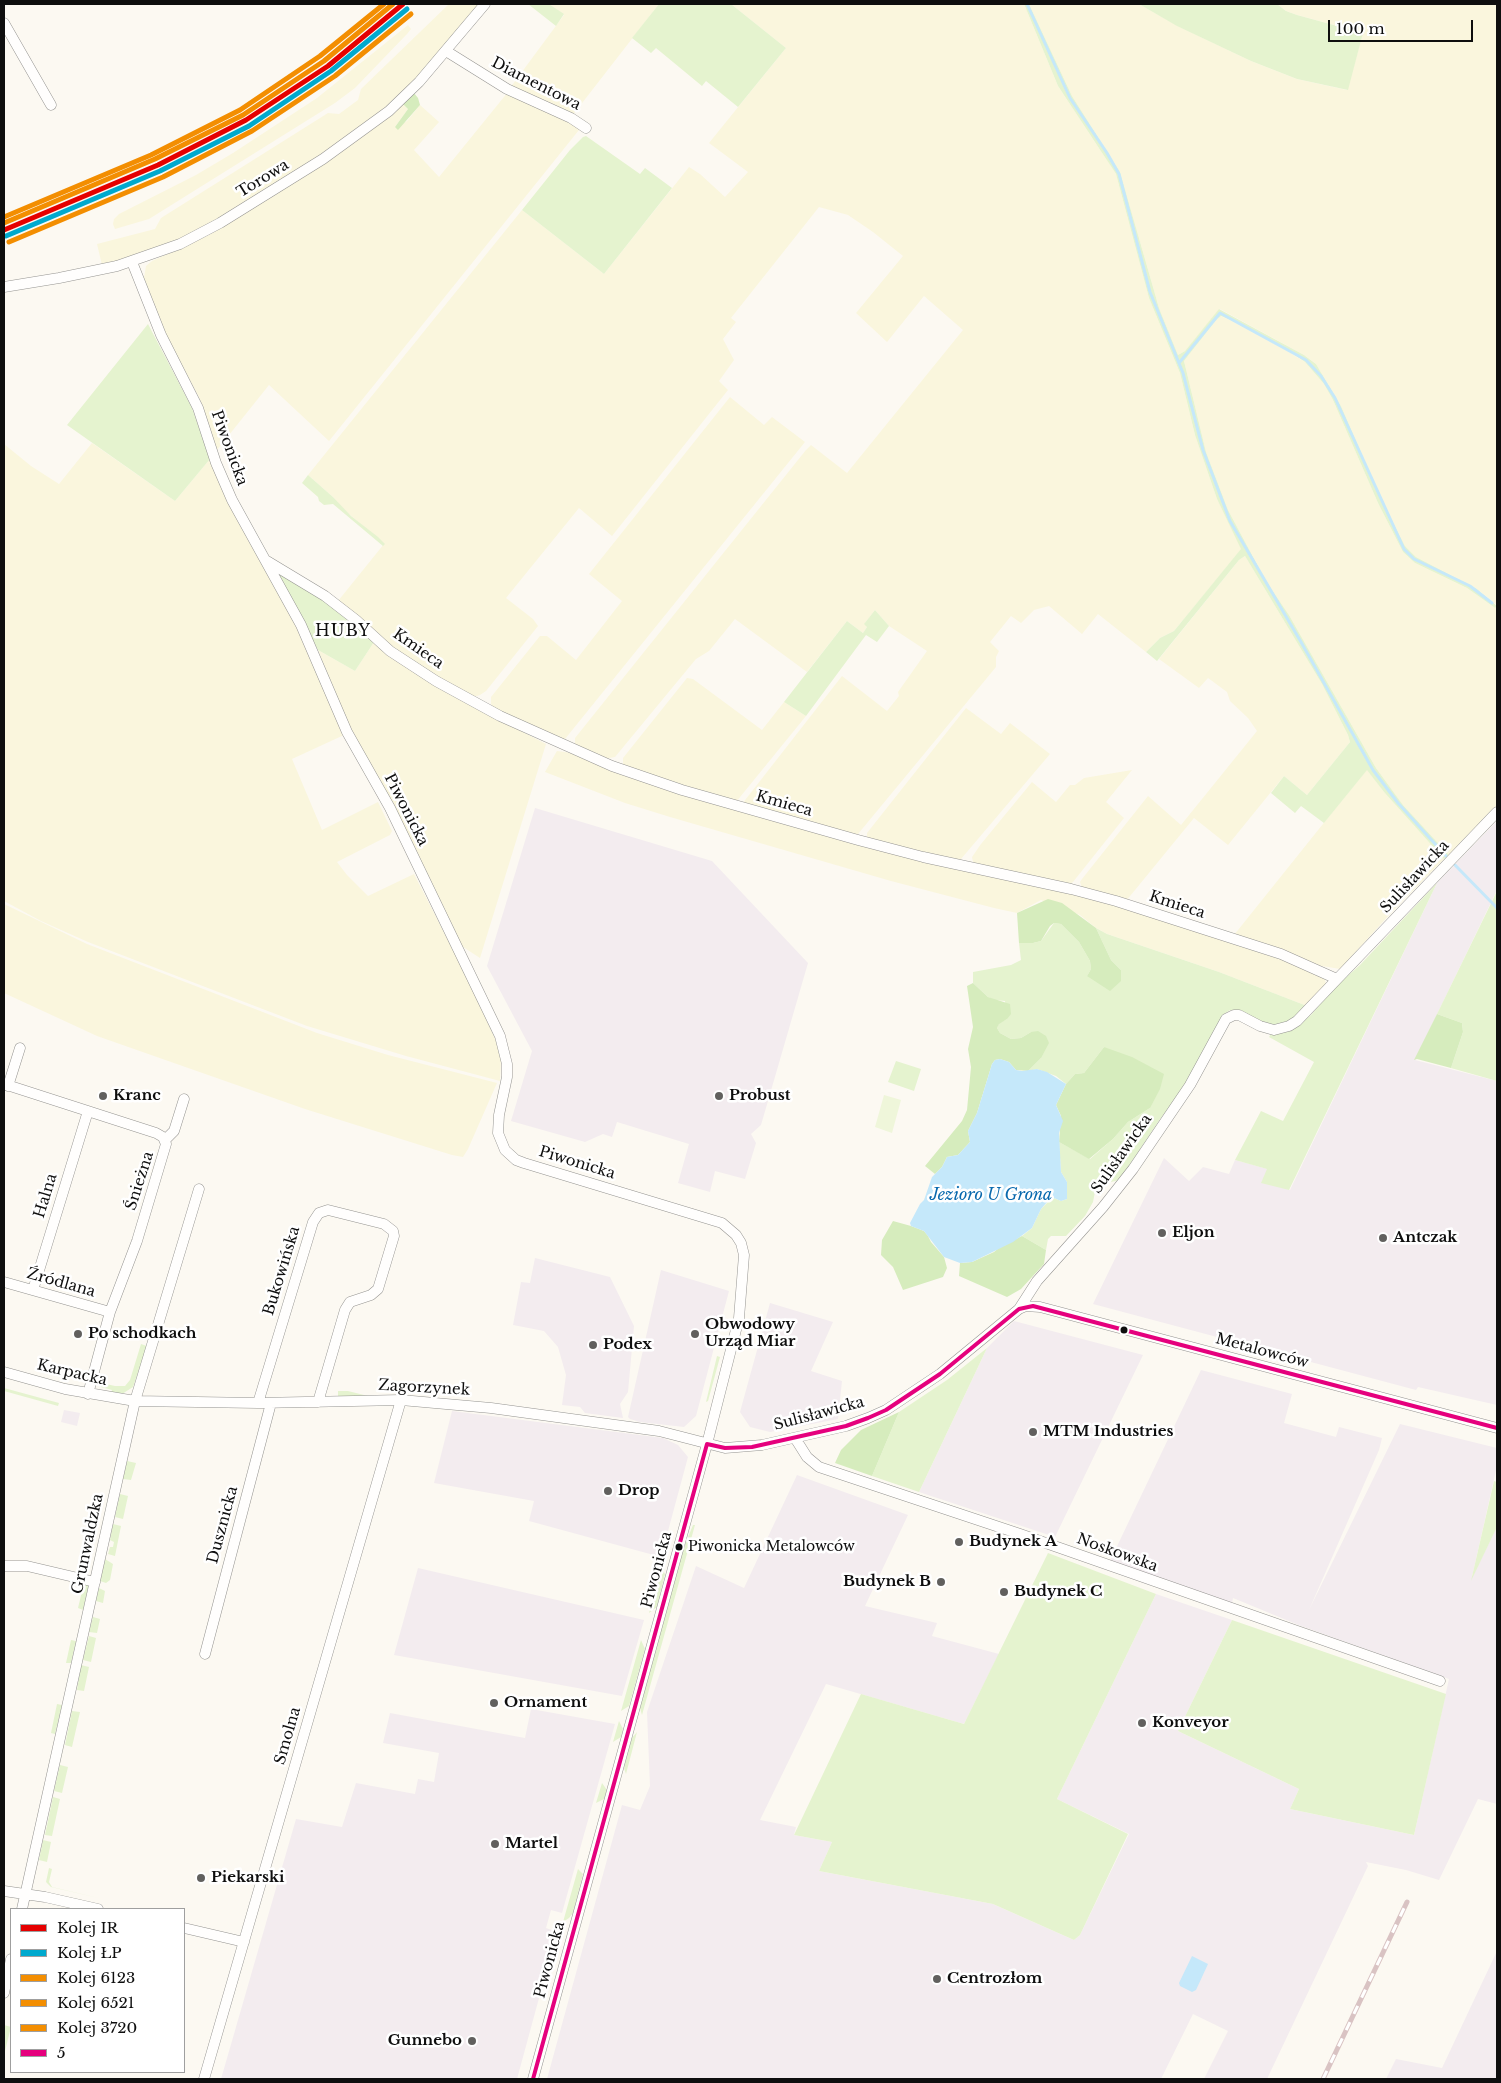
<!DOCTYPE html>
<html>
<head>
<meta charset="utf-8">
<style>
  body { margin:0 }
  #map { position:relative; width:1501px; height:2083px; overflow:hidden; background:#fcf9f2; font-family:"Libre Baskerville",serif }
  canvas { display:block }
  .frame { position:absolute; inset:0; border:5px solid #0e0e0e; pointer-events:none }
  .legend { position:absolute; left:10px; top:1908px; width:175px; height:165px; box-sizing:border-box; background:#fff; border:1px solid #9f9f9f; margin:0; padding:6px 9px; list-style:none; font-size:15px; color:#0e0e0e }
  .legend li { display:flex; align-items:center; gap:10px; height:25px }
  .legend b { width:25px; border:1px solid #9f9f9f }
  .scale { position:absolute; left:1328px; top:20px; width:145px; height:22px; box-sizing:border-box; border:2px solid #0e0e0e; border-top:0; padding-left:6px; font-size:15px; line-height:18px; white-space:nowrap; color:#0e0e0e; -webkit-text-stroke:4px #fff; paint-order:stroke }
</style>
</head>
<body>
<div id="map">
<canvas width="1501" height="2083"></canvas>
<div class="frame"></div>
<ul class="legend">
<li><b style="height:6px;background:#e50000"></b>Kolej IR</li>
<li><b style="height:6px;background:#00a9ce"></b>Kolej ŁP</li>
<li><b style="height:6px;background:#f38e01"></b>Kolej 6123</li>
<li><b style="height:6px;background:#f38e01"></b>Kolej 6521</li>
<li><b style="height:6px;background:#f38e01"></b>Kolej 3720</li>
<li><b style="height:6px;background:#e5007d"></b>5</li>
</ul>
<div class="scale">100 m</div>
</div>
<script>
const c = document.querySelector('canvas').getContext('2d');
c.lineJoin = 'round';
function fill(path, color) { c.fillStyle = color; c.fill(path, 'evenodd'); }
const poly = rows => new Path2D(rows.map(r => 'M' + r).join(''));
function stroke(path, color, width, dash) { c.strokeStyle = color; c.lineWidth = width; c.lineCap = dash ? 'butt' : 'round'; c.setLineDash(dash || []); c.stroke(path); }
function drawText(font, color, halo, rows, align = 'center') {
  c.font = font + ' "Libre Baskerville",serif'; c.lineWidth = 5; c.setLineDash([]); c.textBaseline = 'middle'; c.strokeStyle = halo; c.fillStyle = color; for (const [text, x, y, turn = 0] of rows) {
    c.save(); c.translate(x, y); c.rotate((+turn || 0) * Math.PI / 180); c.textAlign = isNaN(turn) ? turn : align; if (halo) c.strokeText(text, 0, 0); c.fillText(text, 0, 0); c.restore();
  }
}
const industrial = poly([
  [535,808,712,861,808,963,761,1125,751,1134,756,1143,745,1179,715,1171,710,1192,678,1183,689,1144,617,1122,612,1137,603,1134,585,1142,511,1121,532,1051,487,966],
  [1497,821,1497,890,1415,1060,1497,1081,1497,1405,1418,1387,1416,1390,1093,1304,1164,1158,1189,1181,1203,1167,1229,1174,1235,1160,1268,1169,1262,1182,1290,1190,1437,883],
  [535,1258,610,1277,634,1326,628,1392,620,1404,623,1418,585,1413,580,1407,562,1405,566,1375,558,1347,544,1331,513,1325,521,1282,530,1283],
  [661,1270,729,1291,696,1416,684,1427,640,1422,630,1419,628,1417],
  [770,1303,833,1322,811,1371,842,1381,838,1419,770,1432,750,1427,740,1412],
  [1014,1321,1143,1355,1055,1537,919,1492,987,1348],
  [1201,1370,1292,1394,1284,1423,1336,1437,1339,1427,1382,1438,1379,1450,1309,1610,1400,1424,1497,1448,1497,1466,1472,1577,1497,1527,1497,1804,1478,1799,1439,1880,1406,1870,1366,1862,1368,1866,1267,2079,1204,2079,1228,2031,1193,2014,1161,2079,547,2079,622,1805,640,1810,650,1786,647,1712,696,1566,744,1588,797,1475,908,1515,865,1606,937,1623,932,1636,999,1654,964,1724,826,1684,760,1820,796,1827,794,1835,832,1842,819,1871,993,1904,1074,1940,1080,1935,1129,1834,1057,1799,1156,1594,1232,1620,1178,1731,1299,1789,1290,1809,1414,1835,1449,1679,1301,1626,1233,1598,1232,1603,1110,1561],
  [64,1410,80,1413,77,1426,61,1422],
  [452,1411,663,1438,678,1445,688,1457,661,1557,529,1521,534,1501,434,1483],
  [418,1568,644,1620,622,1696,394,1655],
  [531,1709,615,1724,562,1913,551,1910,546,1928,557,1932,517,2079,221,2079,296,1819,342,1827,356,1783,415,1794,418,1779,434,1782,439,1753,383,1743,390,1713,525,1738],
  [1497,1951,1497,2079,1386,2079,1396,2059,1442,2068]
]);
const farmland = poly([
  [449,4,480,4,421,75,395,101,332,148,189,236,130,258,102,265,97,244,155,229,161,218,328,113,339,114,358,100,361,89],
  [549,4,659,4,572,116,510,88,564,15],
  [731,4,1024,4,1058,86,1116,174,1149,298,1180,373,1195,435,1217,499,1242,549,1174,631,1160,638,1146,652,1098,614,1082,634,1049,606,1034,610,1021,623,1011,616,990,642,999,651,996,657,996,667,858,834,852,834,742,804,842,676,887,711,899,696,898,692,927,651,889,626,875,610,865,623,867,627,863,633,847,621,807,672,735,619,709,651,696,659,615,757,604,759,575,745,575,738,806,450,811,445,847,473,963,330,924,296,887,342,856,313,903,256,873,232,848,215,819,207,731,318,736,322,723,339,734,360,719,381,728,390,612,536,579,508,506,598,533,619,538,626,486,691,480,695,473,697,401,654,338,601,384,544,343,509,333,497,308,475,522,210,604,274,689,167,700,174,725,197,748,172,709,143,786,48],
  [1029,4,1139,4,1178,26,1251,61,1297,79,1347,90,1363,33,1297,15,1286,11,1277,4,1497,4,1497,805,1449,855,1403,805,1376,768,1289,615,1266,581,1228,510,1206,452,1184,361,1217,319,1220,316,1235,322,1289,352,1305,362,1324,384,1333,400,1378,503,1403,552,1415,563,1467,588,1495,608,1497,605,1477,589,1416,557,1405,546,1383,503,1341,406,1316,364,1304,355,1220,309,1185,351,1178,355,1159,308,1120,172,1072,96],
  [408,25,411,29,407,34,355,88,335,103,149,219,115,229,113,224,114,219,119,214,196,175,233,153,317,98],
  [508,92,579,127,579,130,329,441,269,385,217,450,199,397,167,338,157,313,144,278,146,266,152,261,209,235,240,215,403,104,408,109,395,127,407,121,420,105,439,122,414,150,439,177],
  [730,397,764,425,772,417,805,442,565,739,560,740,495,710,491,704,491,697,540,636,547,636,576,660,622,601,589,574],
  [92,443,175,501,210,459,239,524,290,613,344,735,292,759,322,830,378,802,392,831,390,835,337,862,347,875,368,896,414,874,473,989,496,1041,501,1059,500,1081,406,1056,307,1026,88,942,41,921,4,901,4,444,31,466,59,484],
  [1245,556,1322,684,1348,735,1350,742,1307,795,1284,776,1228,845,1194,818,1126,901,1082,888,1080,882,1082,879,1148,796,1181,825,1257,731,1248,718,1230,701,1227,692,1208,678,1199,688,1159,659,1239,560],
  [374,642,500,720,546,744,480,958,460,945,349,729,318,650,355,671],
  [687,678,693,679,762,730,784,702,806,716,736,802,623,766,623,758],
  [966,708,1001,734,1010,723,1050,754,961,859,948,859,867,838,867,833],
  [557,751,572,753,611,769,1037,885,1117,906,1292,963,1325,979,1326,985,1307,1006,1219,972,1107,934,1096,928,1080,915,1041,900,1017,913,994,908,891,881,670,817,625,803,545,772],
  [1367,769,1384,792,1444,859,1391,913,1340,969,1316,965,1234,935],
  [1132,770,1106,802,1124,818,1073,882,1068,885,976,865,973,862,972,857,981,844,1032,782,1056,802,1070,785,1075,785,1084,778],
  [4,904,87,944,317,1033,388,1055,497,1083,468,1149,463,1157,452,1155,305,1109,97,1036,4,993]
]);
const green = poly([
  [528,4,549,4,564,14,556,26],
  [659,4,731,4,786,48,738,107,706,81,702,86,656,48,651,53,632,38],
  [1024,4,1029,4,1072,96,1120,172,1159,308,1178,355,1185,351,1219,309,1304,355,1316,364,1341,406,1383,503,1405,546,1416,557,1477,589,1497,606,1495,608,1467,588,1415,563,1403,552,1378,503,1333,400,1324,384,1305,362,1289,351,1235,322,1221,316,1217,319,1184,361,1206,452,1228,510,1266,581,1289,615,1376,768,1403,805,1449,855,1444,859,1384,792,1367,770,1324,823,1301,806,1295,813,1271,793,1284,776,1307,795,1350,742,1348,735,1322,684,1245,556,1239,560,1157,661,1146,652,1160,638,1174,631,1241,549,1217,499,1195,435,1180,373,1149,298,1116,174,1058,86],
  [1139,4,1277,4,1286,11,1297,15,1363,33,1348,90,1297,79,1251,61,1177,26],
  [586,136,640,174,645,168,672,188,604,274,522,210,570,150,583,137],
  [148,324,192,408,210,459,175,501,67,425],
  [308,475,333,497,351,516,378,537,385,544,383,546,333,504,324,505,319,501,318,497,302,483],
  [281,572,326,601,374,642,355,671,318,650,278,575],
  [875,610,889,626,877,642,866,635,806,716,784,702,847,621,863,633,867,627,864,624],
  [1437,883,1289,1190,1261,1183,1267,1169,1235,1160,1261,1111,1283,1121,1314,1062,1269,1037,1271,1034,1303,1021,1311,1015,1334,988,1360,965],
  [1497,891,1497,1081,1451,1068,1463,1032,1462,1023,1437,1014],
  [1054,923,1061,924,1079,942,1090,961,1091,969,1087,976,1121,970,1111,960,1096,928,1107,934,1219,972,1307,1006,1300,1014,1282,1025,1268,1025,1238,1011,1230,1010,1224,1014,1180,1094,1160,1119,1123,1175,1116,1181,1099,1184,1096,1187,1093,1202,1085,1216,1066,1236,1051,1236,1048,1239,1046,1250,1022,1236,1032,1228,1041,1209,1049,1201,1054,1198,1061,1201,1067,1199,1067,1182,1061,1172,1059,1142,1090,1159,1113,1139,1128,1122,1150,1108,1104,1047,1084,1073,1075,1074,1066,1084,1056,1076,1037,1069,1028,1071,1041,1058,1031,1032,1021,1038,1011,1039,1000,1033,997,1028,999,1023,1007,1019,1005,1001,995,1000,988,997,973,983,973,972,1011,965,1021,960,1019,943,1033,943,1041,941],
  [896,1061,921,1069,914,1091,888,1082],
  [141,1344,147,1346,133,1387,122,1394,111,1393,112,1390,101,1387,98,1383,100,1376,102,1383,115,1386,125,1386,130,1380],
  [987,1348,919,1492,872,1476,899,1412,947,1380],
  [717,1356,720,1357,708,1401,706,1402],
  [4,1388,59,1403,58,1406,4,1391],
  [338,1391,348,1391,368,1396,338,1396],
  [127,1461,136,1463,131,1480,123,1479],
  [1494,1481,1497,1482,1497,1527,1471,1581],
  [120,1494,128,1496,123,1519,115,1517],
  [113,1524,121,1526,115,1556,108,1554,110,1547,113,1547,114,1542,110,1540],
  [693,1525,695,1525,642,1715,640,1708,684,1547],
  [1048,1553,1156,1594,1057,1799,1128,1834,1080,1935,1074,1940,993,1904,819,1871,832,1842,794,1835,861,1694,964,1724],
  [105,1559,113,1564,110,1580,106,1583,100,1581],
  [661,1566,665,1574,657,1607,649,1613],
  [84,1583,89,1584,83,1610,78,1608],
  [99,1588,105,1591,103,1603,96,1601],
  [93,1617,100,1619,97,1633,89,1632],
  [1232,1620,1446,1694,1414,1835,1290,1809,1299,1789,1178,1731],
  [89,1636,96,1638,91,1662,83,1660],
  [71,1640,76,1641,71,1663,66,1663],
  [641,1640,645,1649,629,1706,621,1711],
  [81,1665,89,1667,84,1691,77,1690],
  [57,1704,62,1705,55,1734,51,1733],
  [72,1711,80,1712,72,1747,65,1745],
  [619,1721,623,1729,621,1737,613,1742],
  [637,1732,626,1774,624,1768,632,1738],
  [60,1765,68,1767,62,1793,54,1791],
  [602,1783,607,1790,604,1799,596,1803],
  [53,1797,60,1799,52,1836,45,1835],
  [43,1840,51,1842,47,1862,39,1860],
  [49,1868,52,1869,49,1882,52,1887,103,1899,51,1887,46,1882],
  [578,1869,583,1874,573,1913,569,1918,563,1922],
  [4,2025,11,2027,5,2051,4,2050]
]);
const forest = poly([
  [414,93,418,98,420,105,398,130,395,127,408,109,403,104],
  [1048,899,1062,903,1096,928,1111,960,1121,970,1121,981,1110,991,1087,976,1091,969,1090,961,1079,942,1061,924,1054,923,1050,926,1041,941,1033,943,1019,943,1017,913],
  [973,983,988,997,1010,1004,1011,1014,1007,1019,999,1024,997,1028,1000,1033,1011,1039,1021,1038,1031,1032,1038,1031,1046,1036,1049,1043,1041,1058,1028,1071,1016,1070,1009,1062,1000,1059,995,1060,992,1064,977,1113,968,1131,970,1142,958,1155,947,1157,942,1167,935,1174,925,1166,962,1121,967,1110,971,1067,968,1049,973,1027,967,986],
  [1437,1014,1462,1023,1463,1032,1451,1068,1417,1059,1414,1060],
  [1104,1047,1132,1057,1164,1074,1160,1089,1150,1108,1128,1122,1113,1139,1089,1159,1059,1142,1061,1116,1056,1105,1066,1084,1075,1074,1084,1073],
  [893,1221,911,1226,924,1231,928,1236,931,1242,944,1257,947,1268,943,1277,903,1290,893,1267,881,1255,882,1240],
  [1022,1236,1046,1250,1044,1264,1021,1289,1007,1297,959,1276,960,1263,972,1262,994,1252,1001,1246],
  [899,1412,872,1476,835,1463,841,1450,861,1430]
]);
const pitch = poly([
  [884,1095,901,1100,892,1133,875,1127]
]);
const water = poly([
  [1000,1059,1009,1062,1016,1070,1022,1071,1037,1069,1047,1072,1066,1084,1056,1105,1063,1121,1059,1133,1061,1172,1067,1182,1067,1199,1061,1201,1054,1198,1048,1201,1041,1209,1032,1228,1013,1242,972,1262,960,1263,944,1257,924,1231,911,1226,910,1223,920,1204,924,1200,932,1177,942,1167,947,1157,958,1155,970,1142,968,1131,977,1113,992,1064,995,1060],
  [1192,1956,1208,1964,1196,1990,1192,1992,1180,1986,1179,1983]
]);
const stream = poly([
  [1027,4,1070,98,1107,153,1119,174,1150,292,1183,373,1203,450,1230,521,1301,642,1373,770,1398,803,1446,856],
  [1179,363,1220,313,1306,360,1321,376,1335,398,1404,549,1414,559,1470,586,1492,603],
  [1455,865,1497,908]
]);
const minor = poly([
  [4,23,51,105],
  [446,51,507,89,571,118,586,128],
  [132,262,161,335,198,408,216,463,232,500,301,625,347,732,390,808,500,1036,507,1064,507,1077,499,1115,498,1133,505,1150,516,1160,524,1163,722,1223,736,1235,741,1243,744,1255,739,1318,707,1444,533,2079],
  [4,287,59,278,117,266,180,244,220,223,323,159,389,111,419,82,485,4],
  [267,561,325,596,356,620,390,651,436,681,500,716,612,766,682,790,858,840,923,857,1071,889,1116,901,1281,954,1337,979],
  [4,1084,156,1133,163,1137,166,1144,137,1241,110,1312,88,1394],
  [8,1086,20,1048],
  [165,1140,174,1131,184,1099],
  [4,1282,110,1312],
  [33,1290,88,1111],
  [1019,1309,1026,1306,1040,1307,1497,1428],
  [4,1372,65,1389,135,1401,258,1403,401,1400,491,1408,659,1431,725,1448,762,1445,846,1426,868,1418,886,1410,940,1374,1019,1309,1037,1281,1103,1207,1133,1169,1190,1085,1226,1019,1234,1015,1239,1015,1260,1026,1274,1030,1289,1026,1297,1021,1497,812],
  [258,1403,313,1222,319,1213,328,1210,384,1224,393,1231,394,1236,378,1289,371,1295,350,1302,345,1310,318,1402],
  [795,1438,807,1457,819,1467,1020,1534,1440,1681],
  [4,1566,27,1566,95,1582],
  [205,1654,271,1403],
  [4,1891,45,1897,98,1909],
  [22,1909,135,1401,199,1189],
  [184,1928,244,1942],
  [4,1993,11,1959],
  [204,2079,401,1400]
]);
const rail = poly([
  [1323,2079,1407,1902]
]);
const bus1 = poly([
  [707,1444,725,1448,752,1447,846,1426,868,1418,886,1410,940,1374,1019,1309,1033,1306,1497,1428],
  [533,2079,707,1444]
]);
const rail1 = poly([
  [4,230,158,165,246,120,328,66,403,4]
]);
const rail2 = poly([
  [6,236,160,171,249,126,331,71,407,9]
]);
const rail3 = poly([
  [4,223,155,159,243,115,324,61,393,4]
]);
const rail4 = poly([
  [9,242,163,177,252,131,335,76,411,14]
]);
const rail5 = poly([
  [4,217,151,155,240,110,320,56,384,4]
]);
const markers = [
  [103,1096,5,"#61605e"],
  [719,1096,5,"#61605e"],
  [1162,1233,5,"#61605e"],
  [1383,1238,5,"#61605e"],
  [1124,1330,4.5,"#0e0e0e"],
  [78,1334,5,"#61605e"],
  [695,1334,5,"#61605e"],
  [593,1345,5,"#61605e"],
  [1033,1432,5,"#61605e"],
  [608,1491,5,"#61605e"],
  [959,1542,5,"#61605e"],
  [679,1547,4.5,"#0e0e0e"],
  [941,1582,5,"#61605e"],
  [1004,1592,5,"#61605e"],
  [494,1703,5,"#61605e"],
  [1142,1723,5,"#61605e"],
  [495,1844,5,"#61605e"],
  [201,1878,5,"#61605e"],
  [937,1979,5,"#61605e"],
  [472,2041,5,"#61605e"]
];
const busNames = [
  ["Piwonicka Metalowców",688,1547]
];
const streetNames = [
  ["Diamentowa",536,84,27],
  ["Torowa",263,179,-32],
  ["Piwonicka",229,448,70],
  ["Kmieca",418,649,35],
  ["Kmieca",784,804,16],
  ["Piwonicka",406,810,63],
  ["Sulisławicka",1415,877,-47],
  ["Kmieca",1177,905,18],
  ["Sulisławicka",1122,1154,-55],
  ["Piwonicka",577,1163,17],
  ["Śnieżna",140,1181,-72],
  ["Halna",46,1196,-73],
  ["Bukowińska",282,1271,-73],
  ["Źródlana",61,1283,16],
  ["Metalowców",1262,1351,15],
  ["Karpacka",72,1373,13],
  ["Zagorzynek",424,1388,3],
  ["Sulisławicka",819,1414,-15],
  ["Dusznicka",223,1525,-75],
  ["Grunwaldzka",88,1544,-78],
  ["Noskowska",1117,1553,20],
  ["Piwonicka",657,1570,-75],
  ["Smolna",288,1736,-74],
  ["Piwonicka",550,1960,-75]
];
const poiNames = [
  ["Kranc",113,1096],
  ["Probust",729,1096],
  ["Eljon",1172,1233],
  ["Antczak",1393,1238],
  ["Obwodowy",705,1325],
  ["Urząd Miar",705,1342],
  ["Po schodkach",88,1334],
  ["Podex",603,1345],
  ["MTM Industries",1043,1432],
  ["Drop",618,1491],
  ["Budynek A",969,1542],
  ["Budynek B",931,1582,"right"],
  ["Budynek C",1014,1592],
  ["Ornament",504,1703],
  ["Konveyor",1152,1723],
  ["Martel",505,1844],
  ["Piekarski",211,1878],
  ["Centrozłom",947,1979],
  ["Gunnebo",462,2041,"right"]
];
const neighbourhoodNames = [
  ["HUBY",343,631]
];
const waterNames = [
  ["Jezioro U Grona",991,1195]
];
fill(industrial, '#f3ecef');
fill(farmland, '#faf6dd');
fill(green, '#e5f3cf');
fill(forest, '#d6ecbd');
fill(pitch, '#eff6da');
fill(water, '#c5e8fa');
stroke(stream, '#c5e8fa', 3);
stroke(minor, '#959491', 11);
stroke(minor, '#fffefd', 10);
stroke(rail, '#d9c3c3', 5);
stroke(rail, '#fff', 3, [9]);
stroke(bus1, '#e5007d', 4);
stroke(rail1, '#e50000', 5);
stroke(rail2, '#00a9ce', 5);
stroke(rail3, '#f38e01', 5);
stroke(rail4, '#f38e01', 5);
stroke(rail5, '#f38e01', 5);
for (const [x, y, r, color] of markers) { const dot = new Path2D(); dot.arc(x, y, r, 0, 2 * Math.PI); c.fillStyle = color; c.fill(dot); stroke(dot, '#fff', 2); }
drawText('14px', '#0e0e0e', '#fff', busNames, 'left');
drawText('15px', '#0e0e0e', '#fff', streetNames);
drawText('bold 15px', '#0e0e0e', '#fff', poiNames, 'left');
c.letterSpacing = '1px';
drawText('16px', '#0e0e0e', '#fff', neighbourhoodNames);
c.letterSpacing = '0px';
drawText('italic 16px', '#0969ae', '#fff', waterNames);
</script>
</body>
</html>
